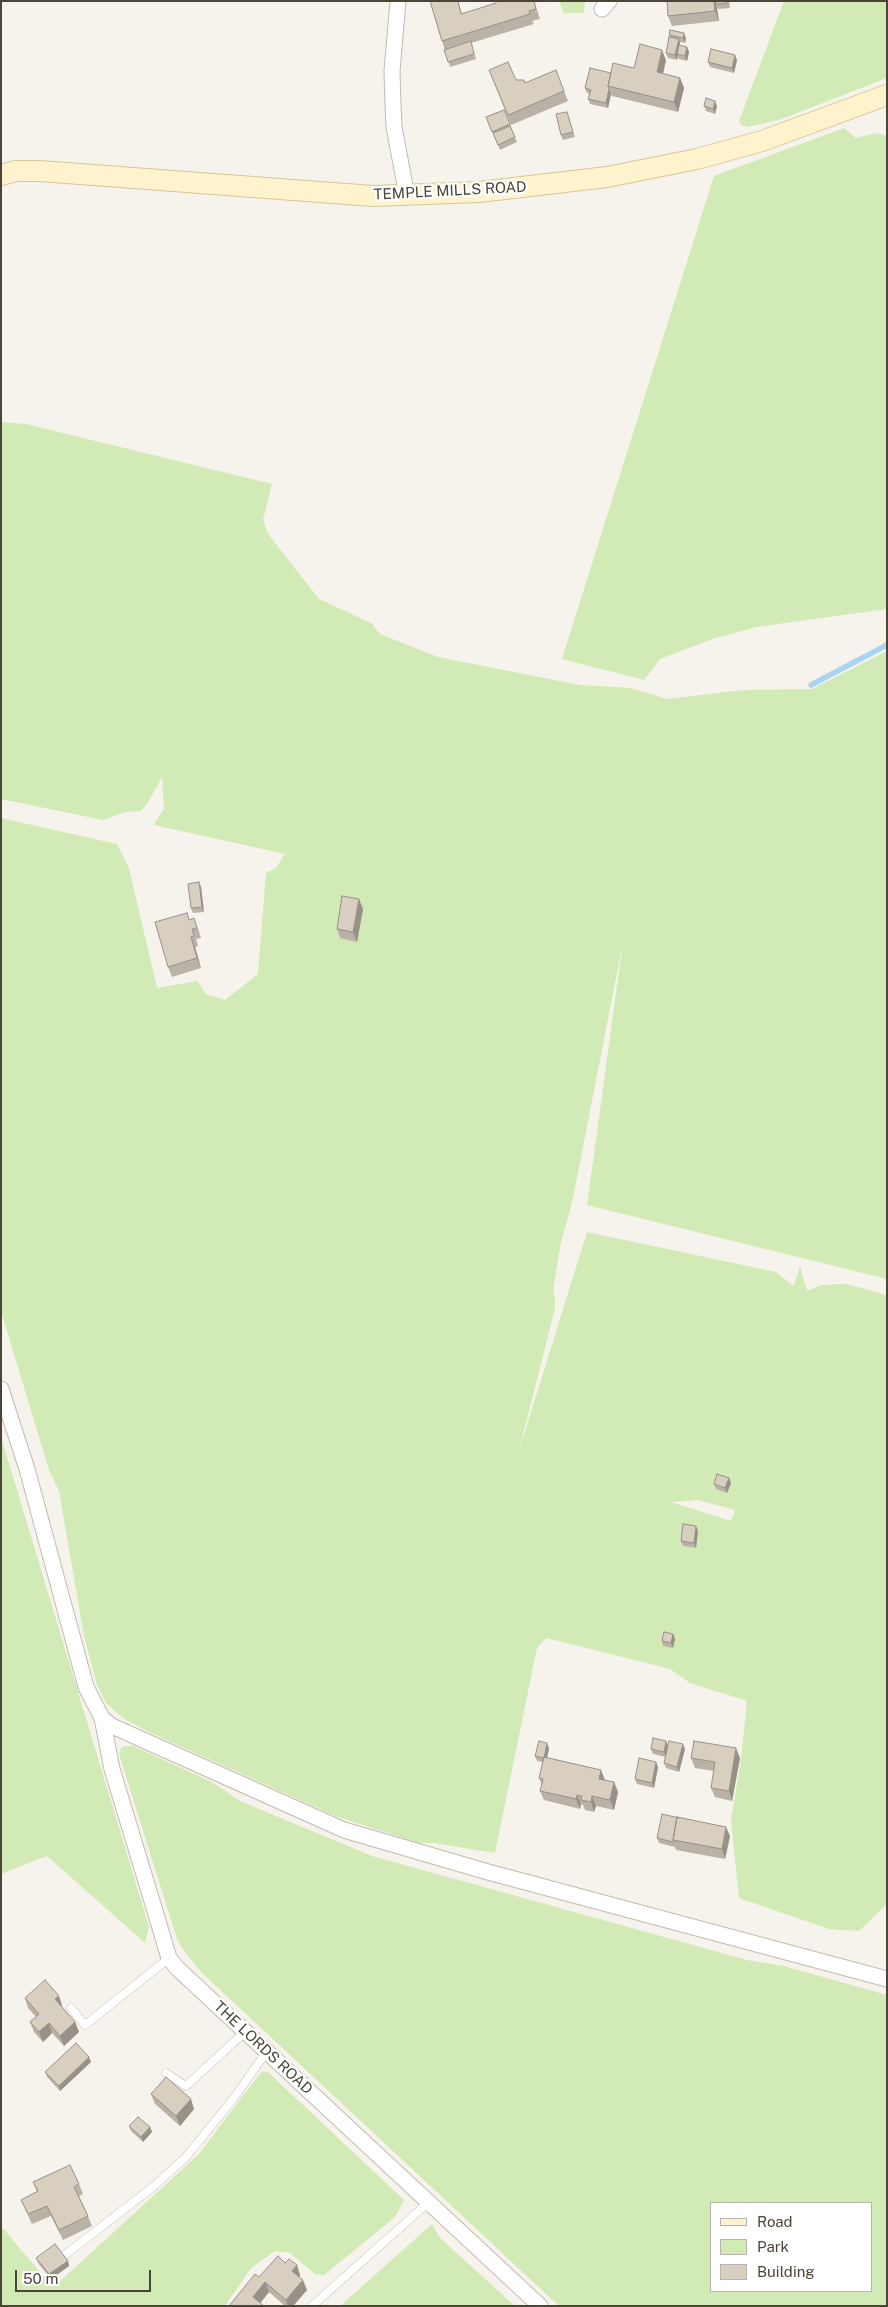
<!DOCTYPE html>
<html>
<head>
<meta charset="utf-8">
<style>
  body { margin:0 }
  #map { position:relative; width:888px; height:2307px; overflow:hidden; background:#f6f3ec; font-family:"Public Sans",sans-serif }
  canvas { display:block }
  .frame { position:absolute; inset:0; border:2px solid #4b4439; pointer-events:none }
  .legend { position:absolute; left:710px; top:2202px; width:162px; height:90px; box-sizing:border-box; background:#fff; border:1px solid #b7b4b0; margin:0; padding:6px 9px; list-style:none; font-size:15px; color:#4b4439 }
  .legend li { display:flex; align-items:center; gap:10px; height:25px }
  .legend b { width:25px; border:1px solid #b7b4b0 }
  .scale { position:absolute; left:15px; top:2270px; width:136px; height:22px; box-sizing:border-box; border:2px solid #4b4439; border-top:0; padding-left:6px; font-size:15px; line-height:18px; white-space:nowrap; color:#4b4439; -webkit-text-stroke:4px #fff; paint-order:stroke }
</style>
</head>
<body>
<div id="map">
<canvas width="888" height="2307"></canvas>
<div class="frame"></div>
<ul class="legend">
<li><b style="height:6px;background:#fff3cd"></b>Road</li>
<li><b style="height:14px;background:#d2eab5"></b>Park</li>
<li><b style="height:14px;background:#d8cfc1"></b>Building</li>
</ul>
<div class="scale">50 m</div>
</div>
<script>
const c = document.querySelector('canvas').getContext('2d');
c.lineJoin = 'round';
function fill(path, color) { c.fillStyle = color; c.fill(path, 'evenodd'); }
const poly = rows => new Path2D(rows.map(r => 'M' + r).join(''));
function stroke(path, color, width, dash) { c.strokeStyle = color; c.lineWidth = width; c.lineCap = dash ? 'butt' : 'round'; c.setLineDash(dash || []); c.stroke(path); }
function drawText(font, color, halo, rows, align = 'center') {
  c.font = font + ' "Public Sans",sans-serif'; c.lineWidth = 4.5; c.setLineDash([]); c.textBaseline = 'middle'; c.strokeStyle = halo; c.fillStyle = color; for (const [text, x, y, turn = 0] of rows) {
    c.save(); c.translate(x, y); c.rotate((+turn || 0) * Math.PI / 180); c.textAlign = isNaN(turn) ? turn : align; if (halo) c.strokeText(text, 0, 0); c.fillText(text, 0, 0); c.restore();
  }
}
const green = poly([
  [559,1,585,1,584,13,564,13],
  [784,1,887,1,887,78,779,120,747,127,741,125,739,121],
  [844,128,856,138,877,133,887,136,887,609,756,627,712,639,660,659,644,680,562,659,714,176],
  [1,422,26,424,272,484,263,520,268,534,319,599,371,623,380,634,438,657,580,685,631,688,667,699,743,690,812,689,887,651,887,1279,587,1205,623,942,573,1198,560,1247,553,1292,555,1297,555,1308,519,1451,587,1232,776,1272,794,1286,800,1266,807,1291,822,1285,846,1284,887,1295,887,1904,859,1931,829,1929,739,1898,731,1821,741,1759,747,1701,690,1683,670,1669,546,1638,537,1648,495,1853,434,1843,419,1843,335,1816,149,1732,123,1718,106,1703,97,1685,84,1636,59,1491,49,1470,1,1311,1,818,117,844,129,868,157,988,197,981,206,994,225,1000,258,974,266,873,276,868,285,854,154,825,164,808,162,777,147,804,140,811,125,812,103,820,1,799],
  [698,1500,735,1510,731,1521,671,1502],
  [1,1437,149,1927,145,1943,47,1856,1,1874],
  [125,1746,133,1746,212,1782,240,1801,372,1856,747,1960,784,1966,887,1995,887,2306,559,2306,201,1972,184,1951,177,1939,119,1754,121,1748],
  [712,2203,872,2203,872,2291,712,2291],
  [262,2071,268,2072,404,2200,395,2217,324,2275,315,2274,290,2253,275,2251,251,2268,225,2306,1,2306,1,2226,51,2285,59,2282,198,2155],
  [432,2224,440,2238,515,2306,340,2306]
]);
const stream = poly([
  [811,685,887,645]
]);
const lane = poly([
  [71,2008,85,2025,169,1958],
  [166,2073,186,2086,246,2031],
  [66,2254,153,2187,186,2157,234,2098,267,2051],
  [312,2306,429,2202]
]);
const street = poly([
  [398,1,392,71,393,105,394,127,407,196],
  [602,9,609,1],
  [1,1389,27,1469,86,1687,102,1718,112,1726,344,1830,488,1872,887,1979],
  [102,1718,112,1769,155,1911,169,1958,177,1968,540,2306]
]);
const secondary = poly([
  [1,175,16,171,40,171,373,196,479,192,607,177,697,159,762,141,887,95]
]);
const wall = poly([
  [430,1,458,1,462,14,534,1,540,19,532,21,534,24,471,43,476,59,450,67],
  [667,1,729,1,730,8,718,9,717,7,719,21,672,26,668,16],
  [669,35,686,38,685,43,680,42,680,46,687,47,689,52,687,61,679,59,678,56,677,60,668,58,666,53,670,37],
  [666,60,663,74,680,78,684,88,678,112,612,96,611,94,608,108,590,104,588,99,590,94,587,93,585,88,611,73,634,68],
  [737,60,734,73,710,67,708,62],
  [489,70,525,83,564,91,568,101,511,125],
  [704,106,717,106,715,114,706,111],
  [504,110,517,142,500,150,486,117],
  [567,112,575,137,563,140,561,135],
  [201,887,204,912,193,913,191,908],
  [363,909,357,942,340,938,337,929],
  [187,913,189,919,198,928,201,938,196,939,198,946,195,947,201,968,172,977,168,967],
  [729,1478,731,1483,727,1493,716,1489,714,1484],
  [698,1531,696,1548,683,1546,681,1541],
  [673,1634,675,1639,673,1648,663,1646,662,1641],
  [666,1741,668,1746,685,1749,679,1772,666,1768,664,1763,666,1757,653,1754,651,1749],
  [549,1748,547,1758,605,1780,614,1782,618,1792,614,1810,596,1806,594,1812,585,1810,583,1805,581,1804,580,1809,544,1800,540,1791,542,1785,539,1778,543,1762,537,1761,535,1756],
  [691,1758,740,1758,732,1801,715,1797,711,1788,714,1771,695,1768],
  [656,1762,658,1767,654,1788,637,1784,635,1779],
  [730,1836,725,1859,676,1850,675,1847,659,1843,657,1838],
  [25,1998,62,2005,61,2006,75,2022,79,2032,64,2046,52,2033,43,2042,34,2032,30,2022,36,2017,28,2008],
  [91,2062,60,2091,47,2077,45,2072],
  [151,2094,194,2109,180,2126,155,2104],
  [129,2126,150,2127,152,2132,143,2142,131,2131],
  [33,2182,79,2184,83,2194,79,2196,88,2216,92,2226,63,2240,51,2216,32,2224,21,2200,37,2192],
  [36,2258,68,2261,69,2266,51,2279,38,2263],
  [285,2263,297,2265,300,2275,299,2277,307,2290,293,2306,285,2306,269,2292,260,2303,229,2306]
]);
const shadedWall = poly([
  [714,1,717,1,716,4,719,21,715,11],
  [684,33,686,38,685,43,683,38],
  [679,39,680,44,678,55,677,54,678,56,677,60,675,55],
  [687,47,689,52,687,61,685,56],
  [662,50,666,60,661,82,657,72],
  [735,55,737,60,734,73,732,68],
  [680,78,684,88,678,112,674,102],
  [609,89,611,94,608,108,606,103],
  [715,101,717,106,715,114,713,109],
  [199,882,201,887,204,912,202,907],
  [359,899,363,909,357,942,353,932],
  [191,937,195,947,201,968,197,958],
  [729,1478,731,1483,727,1493,725,1488],
  [696,1526,698,1531,696,1548,694,1543],
  [673,1634,675,1639,673,1648,671,1643],
  [666,1741,668,1746,666,1757,664,1752],
  [547,1743,549,1748,546,1763,544,1758],
  [683,1744,685,1749,679,1772,677,1767],
  [736,1748,740,1758,732,1801,729,1791],
  [656,1762,658,1767,654,1788,652,1783],
  [601,1770,605,1780,599,1779],
  [614,1782,618,1792,614,1810,610,1800],
  [577,1795,581,1804,580,1809,576,1799],
  [592,1796,596,1806,594,1812,591,1802],
  [726,1827,730,1836,725,1859,722,1849],
  [59,1996,62,2005,58,2009,55,1999],
  [75,2022,79,2032,64,2046,60,2036],
  [49,2023,52,2033,43,2042,39,2032],
  [89,2057,91,2062,60,2091,59,2086],
  [191,2099,194,2109,180,2126,176,2116],
  [150,2127,152,2132,143,2142,141,2137],
  [68,2261,69,2266,51,2279,49,2274],
  [297,2265,300,2275,296,2281,292,2271],
  [303,2280,307,2290,293,2306,288,2306,286,2300],
  [265,2282,269,2292,258,2306,253,2297]
]);
const building = poly([
  [430,1,458,1,461,14,496,3,496,1,534,1,536,9,529,11,530,14,442,41,430,1],
  [667,1,714,1,715,11,668,16,667,1],
  [716,1,728,1,728,3,716,4,716,1],
  [670,30,684,33,683,38,669,35,670,30],
  [669,37,679,39,675,55,666,53,669,37],
  [471,41,474,54,448,62,444,50,471,41],
  [640,44,662,50,657,72,680,78,674,102,608,86,613,63,634,68,640,44],
  [679,45,687,47,685,56,677,54,679,45],
  [711,49,735,55,732,68,708,62,711,49],
  [508,62,516,80,524,80,525,83,556,70,564,91,508,115,489,70,508,62],
  [590,68,611,73,608,86,609,89,606,103,588,99,591,90,585,88,590,68],
  [706,98,715,101,713,109,704,106,706,98],
  [504,110,510,124,492,132,486,117,504,110],
  [567,112,573,132,561,135,556,114,567,112],
  [510,126,515,137,498,145,493,133,510,126],
  [199,882,202,907,191,908,188,884,199,882],
  [342,896,359,899,353,932,337,929,342,896],
  [187,913,189,920,194,918,197,928,192,929,194,936,191,937,197,958,168,967,155,922,187,913],
  [717,1474,729,1478,725,1488,714,1484,717,1474],
  [683,1524,696,1526,694,1543,681,1541,683,1524],
  [664,1632,673,1634,671,1643,662,1641,664,1632],
  [653,1738,666,1741,664,1752,651,1749,653,1738],
  [539,1741,547,1743,544,1758,535,1756,539,1741],
  [669,1741,683,1744,677,1767,664,1763,669,1741],
  [694,1741,736,1748,729,1791,711,1788,715,1762,691,1758,694,1741],
  [544,1757,601,1770,599,1779,614,1782,610,1800,592,1796,591,1802,581,1800,582,1796,577,1795,576,1799,540,1791,543,1779,539,1778,544,1757],
  [639,1758,656,1762,652,1783,635,1779,639,1758],
  [662,1814,679,1818,677,1817,673,1840,673,1842,657,1838,662,1814],
  [677,1817,726,1827,722,1849,673,1840,677,1817],
  [45,1980,59,1996,55,1999,75,2022,60,2036,49,2023,39,2032,30,2022,39,2014,25,1998,45,1980],
  [76,2043,89,2057,59,2086,45,2072,76,2043],
  [166,2077,191,2099,176,2116,151,2094,166,2077],
  [138,2117,150,2127,141,2137,129,2126,138,2117],
  [70,2165,79,2184,74,2187,88,2216,59,2230,47,2206,28,2214,21,2200,38,2191,33,2182,70,2165],
  [55,2244,68,2261,49,2274,36,2258,55,2244],
  [278,2256,285,2263,289,2259,297,2265,292,2271,303,2280,286,2300,265,2282,253,2297,264,2306,229,2306,255,2274,259,2277,278,2256]
]);
const streetNames = [
  ["TEMPLE MILLS ROAD",450,191,-3],
  ["THE LORDS ROAD",263,2048,43]
];
fill(green, '#d2eab5');
stroke(stream, '#a9d4f2', 5.5);
stroke(lane, '#c2bbae', 9);
stroke(street, '#c2bbae', 17);
stroke(secondary, '#d6c79b', 22);
stroke(lane, '#fff', 8);
stroke(street, '#fff', 15);
stroke(secondary, '#fff3cd', 20);
fill(wall, '#bab2a6');
fill(shadedWall, '#979187');
fill(building, '#d8cfc1');
stroke(building, '#979187', 1);
drawText('15px', '#4b4439', '#fff', streetNames);
</script>
</body>
</html>
